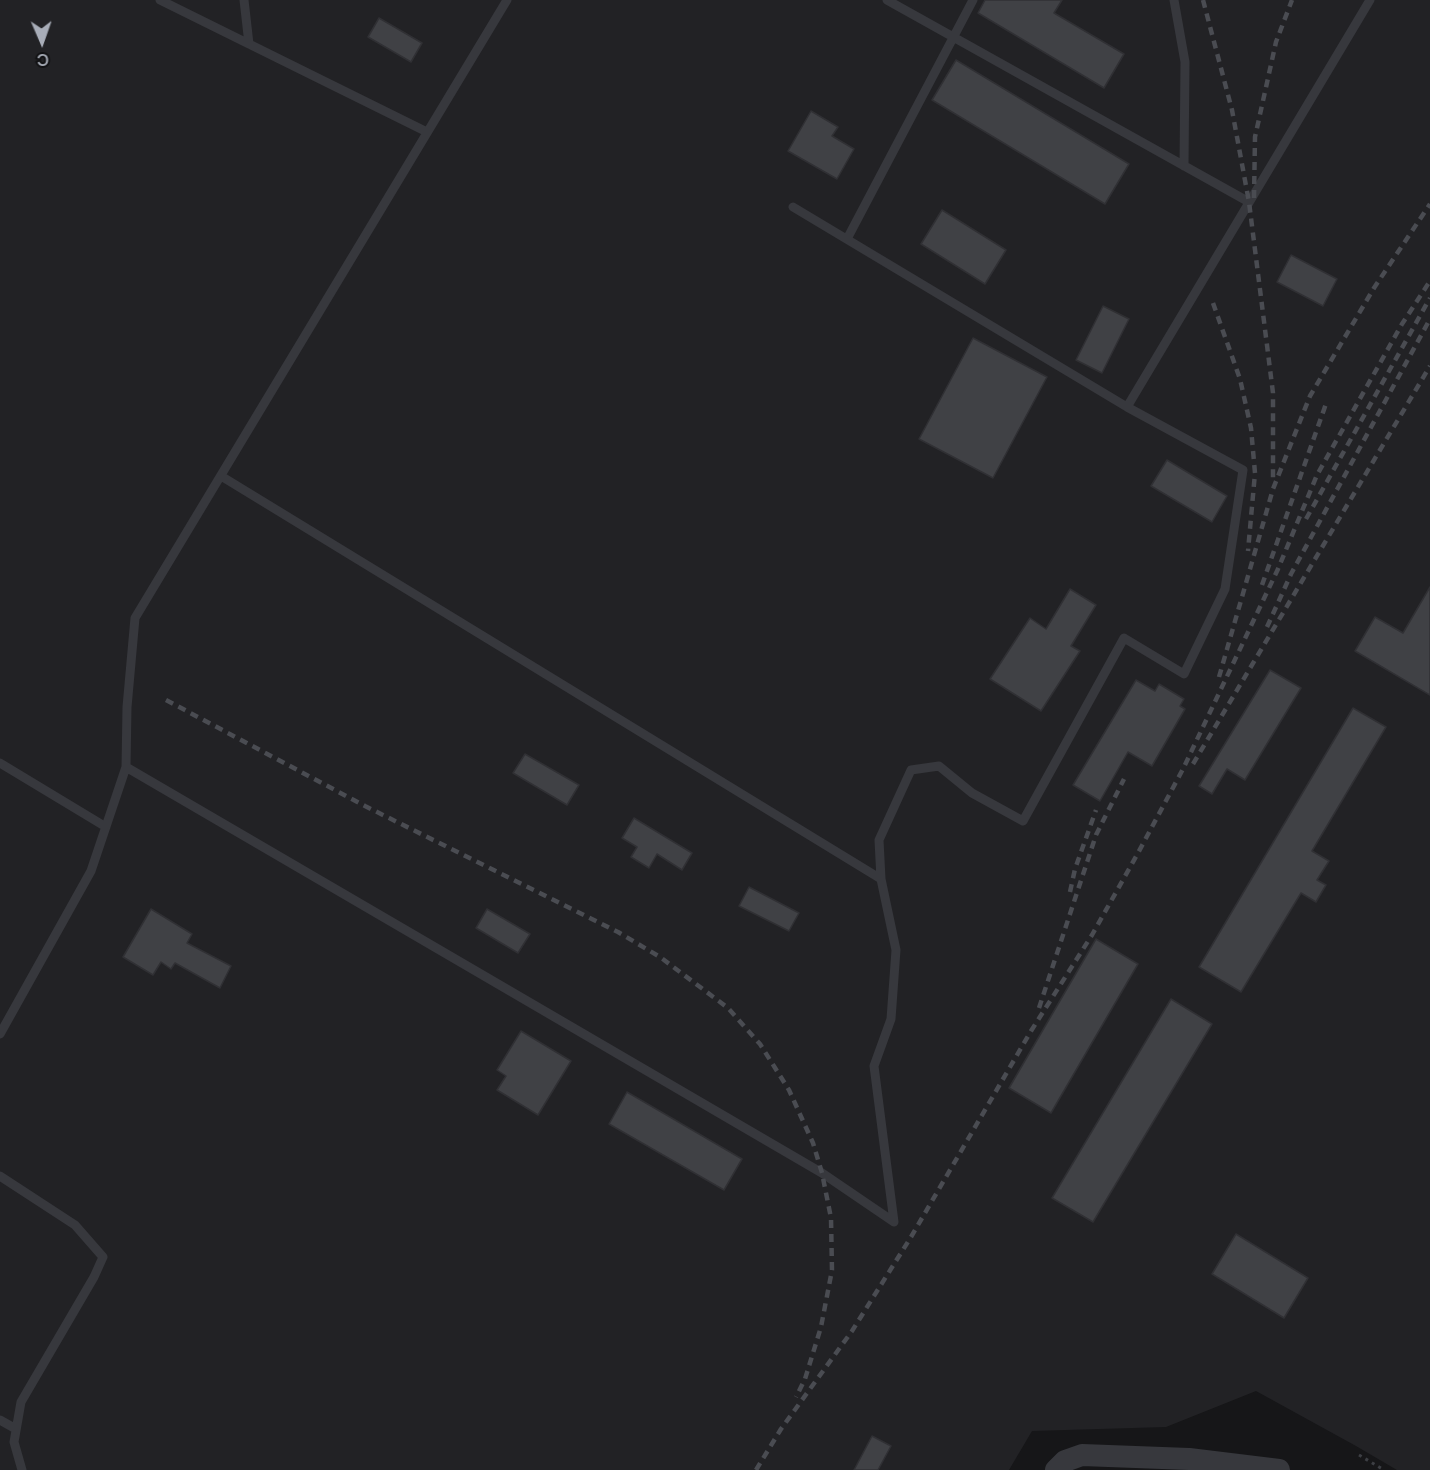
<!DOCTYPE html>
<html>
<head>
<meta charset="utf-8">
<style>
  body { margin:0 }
  #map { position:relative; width:1430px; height:1470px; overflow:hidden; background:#161618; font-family:Manrope,sans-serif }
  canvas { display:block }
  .north { position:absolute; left:12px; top:12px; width:60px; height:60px; -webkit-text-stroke:4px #111113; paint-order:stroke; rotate:178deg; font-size:16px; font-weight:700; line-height:24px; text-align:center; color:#a8adb8 }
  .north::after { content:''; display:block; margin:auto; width:21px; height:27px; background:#a8adb8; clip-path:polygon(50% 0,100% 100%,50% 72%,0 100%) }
</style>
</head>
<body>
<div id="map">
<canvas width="1430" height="1470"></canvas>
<div class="north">С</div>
</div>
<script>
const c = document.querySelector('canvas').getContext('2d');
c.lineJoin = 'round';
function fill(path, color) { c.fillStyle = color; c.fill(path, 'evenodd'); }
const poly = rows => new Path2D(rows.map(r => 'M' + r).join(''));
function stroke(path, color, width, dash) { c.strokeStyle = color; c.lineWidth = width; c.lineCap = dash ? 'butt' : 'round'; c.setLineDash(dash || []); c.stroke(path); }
const built = poly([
  [0,0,1430,0,1430,1470,1397,1470,1356,1446,1256,1391,1166,1427,1032,1431,1009,1470,0,1470]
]);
const building = poly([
  [985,0,1062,0,1054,13,1124,54,1104,88,978,13,985,0],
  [379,18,422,43,411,62,368,37,379,18],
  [956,60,1129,164,1105,204,932,100,956,60],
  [811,111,838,127,832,136,854,149,837,179,788,151,811,111],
  [942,210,1006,250,985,284,921,244,942,210],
  [1291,255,1337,279,1323,306,1277,282,1291,255],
  [1103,306,1129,319,1102,373,1076,360,1103,306],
  [973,338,1047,377,993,478,919,439,973,338],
  [1167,460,1227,496,1212,522,1151,486,1167,460],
  [1430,587,1430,695,1355,651,1375,617,1403,633,1430,587],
  [1070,589,1096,605,1071,646,1080,651,1041,711,990,679,1030,618,1046,629,1070,589],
  [1270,670,1301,688,1245,780,1227,769,1212,794,1199,786,1270,670],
  [1136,680,1155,691,1159,684,1184,699,1180,706,1185,709,1152,766,1128,752,1100,801,1073,785,1136,680],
  [1353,708,1386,727,1312,851,1329,861,1317,880,1326,885,1316,902,1301,893,1241,992,1199,967,1353,708],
  [525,754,579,785,567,805,513,773,525,754],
  [634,818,692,853,682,870,657,854,649,868,631,857,637,847,622,838,634,818],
  [749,887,799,913,789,931,739,906,749,887],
  [151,909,192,934,187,943,231,966,220,988,175,963,171,969,161,962,153,975,123,957,151,909],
  [487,909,530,934,518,953,476,928,487,909],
  [1096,939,1138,964,1051,1113,1009,1088,1096,939],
  [1171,999,1212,1024,1093,1222,1052,1198,1171,999],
  [521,1031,571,1061,538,1115,497,1090,506,1076,497,1070,521,1031],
  [627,1092,742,1159,724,1190,609,1124,627,1092],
  [1236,1234,1308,1278,1284,1318,1212,1274,1236,1234],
  [872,1436,891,1446,878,1470,854,1470,872,1436]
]);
const path = poly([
  [1359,1455,1384,1470]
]);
const service = poly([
  [160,0,427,132],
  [244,0,249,44],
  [507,0,135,618,127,707,126,767,822,1173,894,1222],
  [887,0,1249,202],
  [1174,0,1185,62,1184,166],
  [793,207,1127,407,1370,0],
  [847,239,973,0],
  [221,476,881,879],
  [0,763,106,827],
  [0,1034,91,871,126,767],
  [0,1176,75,1225,103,1257,94,1277,21,1402,14,1442,22,1470],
  [894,1222,874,1066,891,1019,896,950,881,879,879,840,911,770,939,766,972,793,1023,821,1124,638,1184,674,1225,589,1243,470,1127,407],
  [0,1420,16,1429]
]);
const tertiary = poly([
  [1056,1470,1065,1461,1082,1455,1189,1459,1279,1470]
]);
const rail = poly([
  [1203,0,1232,110,1249,202,1273,393,1273,483],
  [1254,198,1255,137,1276,42,1292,0],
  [1213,303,1240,379,1251,428,1255,473,1248,551],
  [1306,519,1430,298],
  [1262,585,1327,401],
  [1267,627,1291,574,1430,319],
  [1219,677,1273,489,1310,396,1374,288,1430,204],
  [166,700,365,806,618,932,660,957,728,1008,760,1044,789,1090,813,1143,822,1173,831,1218,832,1270,821,1327,805,1379,796,1397],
  [1193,764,1430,366],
  [1070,892,1075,869,1096,810],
  [1039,1008,1096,835,1124,779],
  [756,1470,781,1429,852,1331,911,1237,1031,1031,1092,935,1138,853,1183,769,1278,569,1317,475,1402,324,1430,281]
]);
fill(built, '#222225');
fill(building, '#404145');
stroke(building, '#303034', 1.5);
stroke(path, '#3d3f44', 3, [3, 4.5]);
stroke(service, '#37383d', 9);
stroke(tertiary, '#37383d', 22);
stroke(rail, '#4a4c52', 4.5, [8, 6]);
</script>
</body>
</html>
